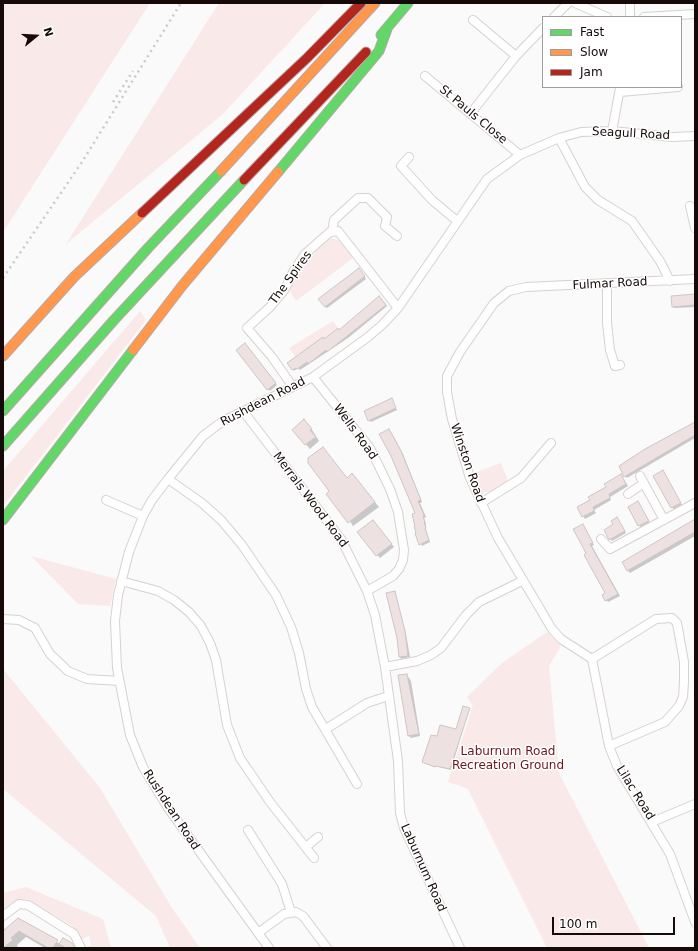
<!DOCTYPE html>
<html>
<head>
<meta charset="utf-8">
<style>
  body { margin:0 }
  #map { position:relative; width:698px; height:951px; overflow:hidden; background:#fafafa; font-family:"DejaVu Sans",sans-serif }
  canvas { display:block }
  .frame { position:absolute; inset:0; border:4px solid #160a09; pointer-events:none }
  .legend { position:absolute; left:542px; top:16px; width:140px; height:72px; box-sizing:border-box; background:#fff; border:1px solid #a29d9d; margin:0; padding:5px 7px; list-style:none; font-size:12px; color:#160a09 }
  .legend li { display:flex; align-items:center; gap:8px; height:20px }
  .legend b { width:20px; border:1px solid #a29d9d }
  .north { position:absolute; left:16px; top:16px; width:40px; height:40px; -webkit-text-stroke:3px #fff; paint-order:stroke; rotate:72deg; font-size:11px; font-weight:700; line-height:16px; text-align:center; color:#160a09 }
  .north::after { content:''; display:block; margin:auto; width:14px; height:18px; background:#160a09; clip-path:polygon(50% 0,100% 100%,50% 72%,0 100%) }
  .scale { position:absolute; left:552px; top:917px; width:123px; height:18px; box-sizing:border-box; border:2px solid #160a09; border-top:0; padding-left:5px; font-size:12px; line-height:14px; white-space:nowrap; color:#160a09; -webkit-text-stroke:3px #fff; paint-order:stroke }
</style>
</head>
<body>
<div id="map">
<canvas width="698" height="951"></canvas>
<div class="frame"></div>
<ul class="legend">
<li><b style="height:5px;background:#63d668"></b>Fast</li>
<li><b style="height:5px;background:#ff974d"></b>Slow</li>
<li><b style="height:5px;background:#b3261e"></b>Jam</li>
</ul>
<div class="north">N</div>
<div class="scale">100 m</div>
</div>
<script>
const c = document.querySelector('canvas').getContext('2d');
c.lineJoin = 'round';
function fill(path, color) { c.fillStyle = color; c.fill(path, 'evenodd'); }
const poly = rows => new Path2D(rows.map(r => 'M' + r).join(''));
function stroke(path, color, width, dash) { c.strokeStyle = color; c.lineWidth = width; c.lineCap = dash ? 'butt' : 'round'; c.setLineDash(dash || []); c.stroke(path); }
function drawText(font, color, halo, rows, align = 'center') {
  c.font = font + ' "DejaVu Sans",sans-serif'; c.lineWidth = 3; c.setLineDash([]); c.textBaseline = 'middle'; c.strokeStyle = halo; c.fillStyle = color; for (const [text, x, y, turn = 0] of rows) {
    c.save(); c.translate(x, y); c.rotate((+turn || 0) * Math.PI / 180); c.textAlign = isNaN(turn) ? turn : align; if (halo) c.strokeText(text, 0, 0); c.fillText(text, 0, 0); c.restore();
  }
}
const green = poly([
  [3,3,150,3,3,232],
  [219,3,325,3,223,114,66,244],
  [331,238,339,240,353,258,296,301,291,293,292,281,324,242],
  [140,311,146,320,3,506,3,471],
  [333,321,338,328,301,355,300,353,295,356,289,348],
  [501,463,508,481,490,492,481,492,474,473],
  [31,556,116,579,110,606,78,604],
  [547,632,561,646,549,666,559,773,649,948,547,948,468,789,448,782,473,706,467,697,502,663],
  [3,669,100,788,172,908,200,948,170,948,156,916,3,789],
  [26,887,103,919,111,948,85,948,91,945,89,936,82,939,71,925,27,899,17,900,3,909,3,893]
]);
const shadow = poly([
  [361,271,366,279,327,308,325,307],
  [695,295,695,307,675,308,673,307],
  [381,298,387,306,348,338,300,370,298,368,294,371,288,363,339,331],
  [247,346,277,385,270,391,268,389],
  [391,399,397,410,371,422,369,420],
  [695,423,695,438,627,478,625,476],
  [309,425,319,441,310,449,293,430],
  [391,432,403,454,422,502,420,503,426,517,424,518,426,524,426,530,430,542,422,546,417,533,416,513],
  [663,472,682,505,674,510,655,476],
  [352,474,379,507,353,526,331,491],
  [622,477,628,486,610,497,611,500,594,510,596,513,585,519,578,508],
  [638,502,650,523,641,528,629,507],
  [617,518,626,533,612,541,610,539],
  [373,521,394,547,380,558,358,532],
  [695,521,695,536,630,573,628,571,623,562],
  [584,527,594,545,592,546,620,596,608,602,603,595,606,593,588,553],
  [395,592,406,634,410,657,401,659,400,657],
  [407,675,411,681,420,736,411,738,409,736,400,676],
  [469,709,451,770,436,766,435,767,424,763,456,730],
  [18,919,60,944,75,948,45,948,26,937,17,945,18,948,3,948,3,928,6,930]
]);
const building = poly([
  [359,268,365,276,325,307,318,299,359,268],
  [695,294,695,305,672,307,671,296,695,294],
  [379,296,386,305,327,352,326,350,308,364,307,362,297,369,296,368,292,370,287,363,323,337,324,339,338,328,339,330,379,296],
  [245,343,276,383,267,390,236,350,245,343],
  [392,398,396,408,368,421,364,411,392,398],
  [304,419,312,429,310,430,316,437,305,445,292,430,304,419],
  [695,422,695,435,624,477,619,466,645,449,695,422],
  [389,429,401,451,421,500,418,501,424,515,423,516,425,522,424,522,426,528,425,528,429,540,419,545,415,533,416,532,414,527,415,526,412,514,415,513,391,456,379,434,389,429],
  [323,447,347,478,352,473,375,502,348,523,326,494,329,491,308,463,308,458,323,447],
  [663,470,681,503,671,508,653,476,663,470],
  [621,474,626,484,609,494,610,498,593,507,594,511,582,517,577,507,590,500,588,497,606,487,604,484,621,474],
  [638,501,649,521,638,526,628,507,638,501],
  [617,517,625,531,609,540,604,530,613,524,611,521,617,517],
  [695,519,695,532,627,571,622,562,695,519],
  [373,520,392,544,376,556,357,532,373,520],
  [583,524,593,543,590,544,618,594,605,601,602,595,605,593,584,555,586,553,573,529,583,524],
  [395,591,405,631,408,656,399,657,397,638,386,593,395,591],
  [407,674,419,734,408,736,398,675,407,674],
  [463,706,470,708,450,769,435,766,435,767,422,762,431,735,437,736,440,725,456,729,463,706],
  [18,918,58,940,53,948,48,948,19,931,11,938,13,940,3,948,3,931,18,918],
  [63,938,72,943,75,948,66,948,59,944,63,938]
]);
const street = poly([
  [575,3,607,17],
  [554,17,568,3],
  [630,17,630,3],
  [644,17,695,14],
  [473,20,516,56],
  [425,76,520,155],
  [620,92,678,87],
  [471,113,516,56,543,28],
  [612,131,620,88],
  [559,138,585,187,598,200,632,221,660,261,670,281],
  [409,157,401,166,432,200,457,221],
  [690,206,695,228],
  [332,232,334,220,358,198,368,198,387,217,385,226,397,236],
  [607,284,607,323,610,350,615,366,620,365],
  [313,377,370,448,390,489,398,512,404,550,403,560,399,569,393,576,367,591],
  [293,387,272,357,247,328,270,307,285,289,293,272,305,254,330,232,338,231,398,308],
  [243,411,341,539,367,591,375,615,385,667,398,761,400,813,404,828,460,948],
  [640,476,664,520],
  [168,479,202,503,221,520,242,545,276,595,291,627,299,653,306,689,312,707,357,784],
  [628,494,644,483],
  [106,500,143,516],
  [481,503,521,478,551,443],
  [601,539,610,549,695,503],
  [121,581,158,591,174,600,189,612,201,626,210,643,216,660,227,725,240,758,270,802,314,858],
  [3,619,19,620,35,628,50,654,68,671,87,679,119,681],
  [592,659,561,639,552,629,498,538,470,478,459,442,452,419,447,392,447,376,460,352,494,303,509,291,526,287,695,279],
  [592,659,609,746,617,766,670,854,695,922],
  [592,659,656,619,672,618,677,623,684,662,684,682,683,697,679,706,665,722,609,746],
  [385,667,417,661,431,655,441,648,466,615,479,602,522,581],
  [326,729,367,703,388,696],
  [652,822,695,804],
  [248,830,282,884,291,912],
  [306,847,318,837],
  [3,916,19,904,28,905,74,934,81,948],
  [258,933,284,914,296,912,303,916,327,948],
  [269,948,168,808,143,767,130,735,117,668,115,621,118,595,129,552,143,516,152,500,168,479,203,436,223,421,313,377,368,337,382,325,398,308,487,179,520,155,559,138,581,132,612,131,673,137,695,136]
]);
const fast = poly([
  [381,35,408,3],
  [278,172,379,51,387,29],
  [3,411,148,248,221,171],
  [3,446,114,320,244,180],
  [3,520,133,350]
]);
const slow = poly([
  [221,171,375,3],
  [133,350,182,286,278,172],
  [3,356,74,277,142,213]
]);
const jam = poly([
  [244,180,366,52],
  [142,213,307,58,361,3]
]);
const rail = poly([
  [113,102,133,71],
  [3,278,82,162,181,3]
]);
const streetNames = [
  ["St Pauls Close",473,115,40],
  ["Seagull Road",631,134,3],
  ["The Spires",291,278,-54],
  ["Fulmar Road",610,284,-3],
  ["Rushdean Road",263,402,-27],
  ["Wells Road",355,432,54],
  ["Winston Road",467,463,71],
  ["Merrals Wood Road",310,500,53],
  ["Lilac Road",635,793,58],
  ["Rushdean Road",171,810,57],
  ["Laburnum Road",423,868,66]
];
const parkNames = [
  ["Laburnum Road",508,752],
  ["Recreation Ground",508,766]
];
fill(green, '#f9e9e8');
fill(shadow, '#0003');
fill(building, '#ede1e1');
stroke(building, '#cdc6c5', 1);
stroke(street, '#d7d1d0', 10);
stroke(fast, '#b7a8a8', 11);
stroke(slow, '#b7a8a8', 11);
stroke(jam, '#b7a8a8', 11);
stroke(street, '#fefefe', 8);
stroke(fast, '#63d668', 9);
stroke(slow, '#ff974d', 9);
stroke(jam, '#b3261e', 9);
stroke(rail, '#cbcaca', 2.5, [2, 4]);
drawText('12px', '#160a09', '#fff', streetNames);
drawText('12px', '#6a151c', '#fff', parkNames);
</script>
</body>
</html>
